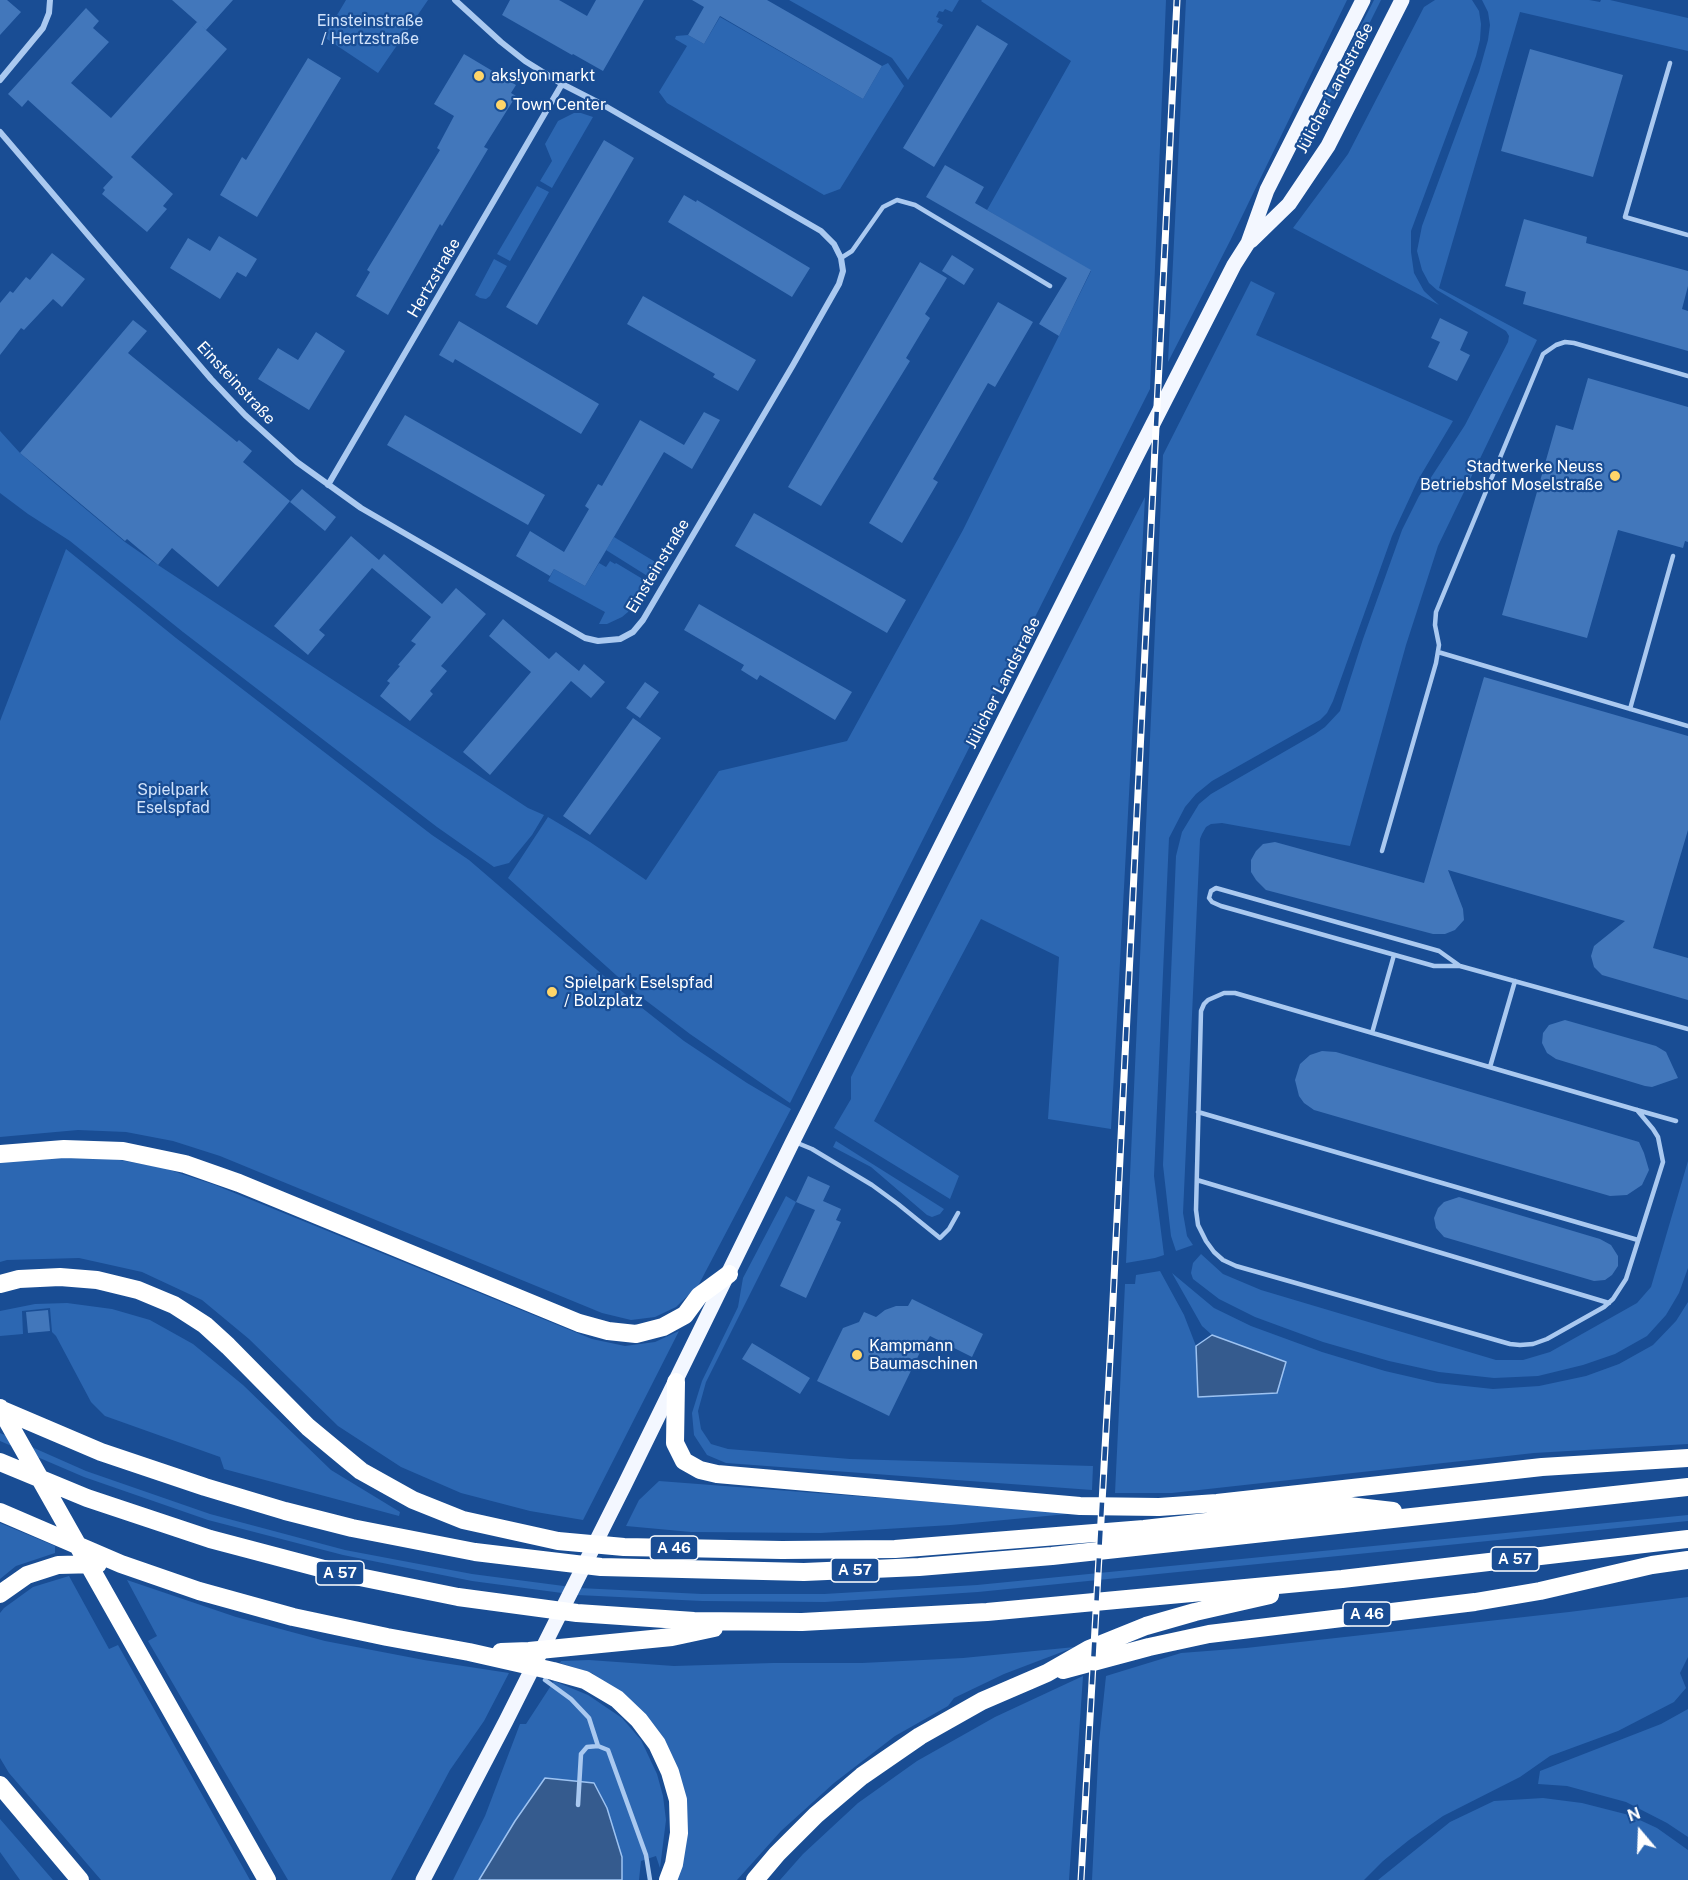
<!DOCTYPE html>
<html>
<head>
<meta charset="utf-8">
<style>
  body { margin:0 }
  #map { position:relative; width:1688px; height:1880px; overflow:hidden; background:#194d94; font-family:"Public Sans",sans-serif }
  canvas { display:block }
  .north { position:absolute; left:1610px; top:1802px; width:60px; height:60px; -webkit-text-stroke:4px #194d94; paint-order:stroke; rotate:341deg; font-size:16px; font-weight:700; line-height:24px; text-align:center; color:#fff }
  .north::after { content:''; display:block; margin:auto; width:21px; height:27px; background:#fff; clip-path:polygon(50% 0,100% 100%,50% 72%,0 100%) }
</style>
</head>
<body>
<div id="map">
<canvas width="1688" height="1880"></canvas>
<div class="north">N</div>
</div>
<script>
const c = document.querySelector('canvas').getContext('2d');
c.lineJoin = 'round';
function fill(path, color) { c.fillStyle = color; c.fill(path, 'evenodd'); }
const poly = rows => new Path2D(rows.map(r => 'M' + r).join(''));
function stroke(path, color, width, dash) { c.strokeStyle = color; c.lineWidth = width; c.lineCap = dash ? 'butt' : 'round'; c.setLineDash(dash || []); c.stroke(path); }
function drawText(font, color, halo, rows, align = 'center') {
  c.font = font + ' "Public Sans",sans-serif'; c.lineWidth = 4.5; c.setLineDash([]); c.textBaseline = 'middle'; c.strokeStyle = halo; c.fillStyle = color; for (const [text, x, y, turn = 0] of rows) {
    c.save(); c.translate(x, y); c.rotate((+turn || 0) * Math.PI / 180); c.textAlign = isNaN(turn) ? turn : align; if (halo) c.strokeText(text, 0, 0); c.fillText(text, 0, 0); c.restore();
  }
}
const green = poly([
  [346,0,428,0,378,73,324,37],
  [789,0,959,0,952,12,945,9,943,12,939,11,936,17,939,18,937,22,943,25,908,80,892,58],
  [982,0,1166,0,1150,389,790,1103,690,1034,636,993,508,878,548,817,590,842,646,880,719,771,847,741,963,530,1091,271,987,210,1071,61,981,1],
  [1186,0,1347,0,1230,241,1168,362],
  [1374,0,1381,0,1311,141,1304,137],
  [1435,0,1472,0,1479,11,1481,24,1480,40,1476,56,1411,231,1411,252,1414,273,1424,291,1439,305,1293,228,1348,154,1424,7],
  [1482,0,1589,0,1600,2,1601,0,1610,0,1688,18,1688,51,1520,12,1439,288,1537,340,1438,546,1406,645,1350,846,1222,823,1211,824,1206,827,1202,834,1200,839,1183,1213,1187,1236,1193,1245,1176,1251,1171,1236,1163,1165,1176,856,1182,832,1199,804,1211,794,1315,734,1325,727,1340,711,1363,639,1402,530,1419,496,1465,425,1508,342,1509,336,1506,331,1437,290,1429,283,1422,270,1417,251,1422,226,1479,72,1488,40,1490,25,1488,12],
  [720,17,863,99,882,66,888,63,904,86,840,189,824,195,667,103,659,92,687,46,675,39,676,36,688,35,704,44],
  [574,113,581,113,593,117,552,188,540,181,552,161,545,144,558,121],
  [537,186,549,192,510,261,497,254],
  [494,259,507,266,490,296,486,299,480,298,475,295],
  [1251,281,1275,293,1256,335,1453,421,1418,480,1392,536,1333,701,1327,713,1320,720,1212,781,1196,794,1185,807,1169,838,1154,1176,1164,1255,1155,1258,1126,1263,1163,455],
  [0,431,20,453,51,480,125,542,158,565,528,808,544,815,532,835,509,863,494,867,437,827,183,632,70,541,28,514,0,493],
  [1145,497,1111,1129,1048,1119,1059,957,981,919,874,1121,959,1176,950,1199,834,1128,851,1099,851,1077],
  [614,537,657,563,649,577,606,550],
  [66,549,176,638,432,835,469,860,632,1000,684,1041,747,1083,791,1109,698,1286,676,1307,655,1317,631,1320,602,1313,220,1156,173,1141,126,1132,78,1130,0,1137,0,721],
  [610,561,615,564,616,563,646,581,628,612,622,617,607,624,599,624,605,612,548,581,554,569,585,586,599,563,606,567],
  [836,1141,944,1209,940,1214,932,1217,927,1215,871,1167,833,1147],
  [62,1158,114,1159,164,1168,215,1185,592,1339,625,1346,655,1342,679,1331,583,1520,530,1511,461,1493,401,1467,338,1426,249,1339,202,1300,142,1272,79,1258,7,1260,0,1262,0,1162],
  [1688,1161,1688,1268,1679,1293,1666,1315,1647,1336,1615,1354,1583,1365,1538,1376,1494,1378,1439,1372,1389,1361,1323,1342,1255,1317,1219,1299,1193,1279,1191,1273,1193,1263,1201,1254,1223,1274,1261,1290,1496,1360,1523,1360,1550,1352,1637,1303,1651,1287],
  [786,1196,796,1202,706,1382,698,1411,701,1429,711,1444,728,1449,850,1459,1093,1466,1092,1490,726,1463,707,1455,694,1435,692,1413,702,1381,738,1307,743,1278],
  [1160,1271,1184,1315,1196,1346,1198,1397,1286,1363,1212,1335,1202,1326,1172,1273,1214,1308,1251,1326,1322,1352,1385,1371,1437,1383,1493,1389,1539,1386,1586,1376,1619,1364,1653,1345,1676,1321,1688,1302,1688,1444,1534,1453,1172,1493,1115,1493,1125,1284,1135,1284,1136,1275],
  [67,1303,112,1309,150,1320,193,1344,243,1385,331,1470,400,1512,399,1516,224,1469,220,1457,105,1416,91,1402,56,1336,52,1332,50,1308,22,1311,23,1334,0,1336,0,1311,35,1304],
  [0,1433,86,1471,210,1514,345,1550,472,1574,579,1588,702,1594,824,1594,977,1585,1688,1515,1688,1521,978,1592,825,1602,702,1601,577,1595,472,1581,343,1555,208,1520,84,1477,0,1441],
  [659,1481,1078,1513,951,1525,821,1533,691,1532,626,1526,639,1500],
  [0,1523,55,1546,55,1553,16,1566,0,1579],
  [69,1576,109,1649,118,1645,250,1880,101,1880,9,1773,0,1758,0,1613,4,1608,33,1587],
  [127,1580,236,1617,325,1641,424,1660,509,1673,484,1721,450,1770,391,1880,288,1880,148,1641,157,1636],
  [1688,1597,1688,1657,1680,1673,1686,1688,1674,1702,1618,1731,1550,1756,1520,1777,1443,1816,1409,1840,1383,1861,1364,1880,1092,1880,1099,1742,1106,1676,1181,1653,1246,1648,1569,1612],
  [1075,1647,1004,1674,954,1698,948,1706,895,1736,834,1783,781,1831,737,1880,676,1880,685,1815,631,1703,592,1673,560,1663,561,1661,589,1660,674,1666,773,1663,862,1663,963,1658],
  [1083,1676,1069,1880,780,1880,803,1854,858,1803,917,1761,995,1717],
  [554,1681,588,1695,622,1718,641,1740,657,1774,663,1796,666,1820,660,1868,656,1856,641,1861,639,1880,453,1880,485,1816,520,1724,526,1724],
  [1688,1709,1688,1837,1667,1823,1626,1802,1567,1786,1538,1784,1540,1771,1661,1724],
  [1543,1798,1582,1803,1629,1815,1657,1828,1688,1850,1688,1880,1378,1880,1450,1822,1494,1801],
  [0,1819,53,1880,20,1880,0,1852]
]);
const water = poly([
  [1212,1335,1286,1362,1277,1393,1198,1397,1196,1346,1212,1335],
  [545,1778,594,1783,607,1808,622,1857,622,1880,479,1880,515,1821,545,1778]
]);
const building = poly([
  [0,0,7,0,21,12,0,35],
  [172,0,233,0,206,30],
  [510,0,559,0,587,16,596,0,644,0,603,71,573,54,572,55,502,15],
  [692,0,767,0,882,66,863,99,720,16,704,44,688,35,704,7],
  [86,8,99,21,93,28,109,42,71,83,111,118,197,22,227,49,131,157,173,194,163,206,167,209,147,232,102,194,105,190,103,188,113,177,28,100,22,107,8,94],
  [977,25,1008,44,934,167,903,148],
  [1530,49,1623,75,1593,177,1501,151],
  [464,54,516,85,511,93,516,96,484,147,488,149,442,226,440,224,388,315,356,296,370,272,367,270,440,150,437,148,454,116,434,104],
  [308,58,341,78,257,217,220,195,242,157,246,160],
  [604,140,634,158,537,325,506,307],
  [945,165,984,187,975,203,1091,270,1059,336,1039,324,1067,278,926,197],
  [684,195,696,202,697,200,810,268,792,297,668,222],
  [1524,219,1587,237,1586,243,1688,271,1688,286,1682,309,1688,311,1688,351,1523,304,1526,292,1505,286],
  [219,236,257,259,246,277,237,272,220,299,170,268,188,238,210,251],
  [52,253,85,279,62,307,53,299,24,330,21,328,0,355,0,303,10,291,13,293,26,277,30,280],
  [952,255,974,269,964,285,942,271],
  [920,262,947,278,925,314,930,318,906,358,910,361,821,506,788,487],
  [643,296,756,360,738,391,713,377,715,374,627,324],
  [998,302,1033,322,995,387,988,383,933,479,938,482,902,543,869,523],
  [1440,318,1468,332,1460,350,1470,355,1457,381,1428,367,1440,342,1431,338],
  [133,320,147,331,128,353,237,442,239,440,252,451,243,462,290,501,218,587,172,548,158,565,127,539,125,541,20,453],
  [459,321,599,404,581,434,455,359,453,363,439,355],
  [316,332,345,351,309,410,258,379,278,348,298,360],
  [1588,378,1688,407,1688,542,1685,541,1683,548,1618,530,1587,638,1502,615,1556,425,1573,430],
  [704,412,720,420,692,469,664,452,585,586,554,569,550,576,516,556,530,531,564,552,589,509,585,506,598,484,602,486,640,420,684,445],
  [405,415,545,495,528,525,387,445],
  [302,489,336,517,325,531,290,502],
  [754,513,906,600,887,633,735,546],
  [351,536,379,560,384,554,442,604,456,588,486,614,441,666,447,671,430,691,433,694,410,721,380,696,390,683,387,681,400,666,398,665,416,644,411,641,431,617,372,568,319,630,325,635,308,655,274,626],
  [699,604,852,692,835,720,760,675,757,680,741,670,744,665,684,630],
  [503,619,549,659,556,652,579,671,584,664,605,682,591,698,571,681,490,775,463,752,531,672,489,636],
  [1484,677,1688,736,1688,830,1653,948,1688,958,1688,1000,1602,975,1594,967,1591,956,1594,946,1625,921,1448,870,1463,909,1464,920,1455,930,1445,934,1433,934,1266,890,1256,880,1251,872,1251,860,1256,851,1263,844,1275,842,1424,883],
  [645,682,659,692,640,718,626,708],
  [633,718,661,738,590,835,563,816],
  [1565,1020,1656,1046,1666,1052,1678,1078,1652,1087,1645,1086,1556,1059,1547,1053,1542,1043,1543,1033,1549,1025],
  [1322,1051,1336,1052,1639,1142,1644,1153,1649,1170,1642,1185,1627,1195,1610,1196,1314,1110,1304,1103,1299,1096,1295,1080,1300,1064,1310,1055],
  [808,1176,830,1186,823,1201,841,1209,836,1220,841,1222,806,1298,780,1286,815,1210,796,1202],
  [1459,1197,1600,1239,1611,1245,1618,1256,1618,1266,1612,1275,1605,1280,1594,1281,1444,1237,1436,1228,1434,1218,1438,1208,1444,1202],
  [912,1299,983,1334,972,1357,930,1336,925,1344,924,1344,889,1416,817,1381,843,1328,859,1322,864,1312,876,1317,885,1310,896,1306,908,1306],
  [48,1310,50,1331,28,1333,26,1312],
  [752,1343,810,1378,800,1394,742,1359]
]);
const service = poly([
  [1670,63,1625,217,1688,235],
  [841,258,852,251,883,207,897,200,915,205,1050,286],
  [1438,652,1688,726],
  [1630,709,1673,556],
  [1382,851,1436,663,1439,645,1435,625,1436,612,1543,354,1556,345,1565,342,1574,343,1688,376],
  [1216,888,1439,951,1460,966,1434,966,1221,906,1212,902,1209,898,1211,891,1216,888],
  [1460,966,1688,1029],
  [1372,1033,1394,955],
  [1490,1067,1515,981],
  [1637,1110,1653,1129,1658,1137,1663,1162,1626,1279,1613,1299,1604,1307,1547,1339,1533,1344,1520,1345,1510,1344,1236,1266,1223,1260,1214,1252,1206,1241,1198,1225,1196,1210,1201,1011,1204,1004,1208,1000,1224,993,1235,993,1637,1110,1676,1121],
  [1198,1112,1638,1240],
  [795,1142,812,1149,872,1185,898,1204,940,1238,949,1229,958,1213],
  [1197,1180,1609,1303],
  [545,1680,571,1699,589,1718,598,1746],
  [578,1805,581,1754,587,1747,598,1746,608,1750,646,1855,650,1880]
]);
const minor = poly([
  [0,80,43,28,49,13,50,0],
  [0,132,211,379,245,415,297,462,361,508,585,638,598,641,620,639,633,632,643,620,793,365,839,284,843,271,841,258,834,244,821,231,605,106,562,84,525,61,501,42,455,0],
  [328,485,562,84]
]);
const primary = poly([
  [1251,241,1289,204,1328,146,1402,0],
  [423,1880,506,1721,624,1486,793,1141,1136,457,1234,265,1248,243,1267,190,1363,0]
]);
const motorway = poly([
  [0,1154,64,1149,123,1151,185,1164,239,1183,579,1323,608,1331,636,1334,663,1327,685,1315,699,1296,729,1274],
  [0,1284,19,1279,60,1277,97,1280,138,1290,174,1305,205,1325,228,1346,308,1427,361,1471,413,1500,463,1520,558,1541,624,1547,782,1550,895,1549,1144,1529,1349,1506,1393,1511],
  [676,1382,675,1443,684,1461,700,1470,717,1474,1080,1506,1159,1507,1217,1503,1542,1467,1688,1458],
  [0,1408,267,1880],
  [0,1409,101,1452,205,1487,285,1511,352,1528,475,1552,601,1567,804,1572,919,1567,1052,1556,1688,1487],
  [0,1462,87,1498,210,1539,335,1572,458,1597,577,1613,694,1621,802,1622,987,1612,1342,1579,1688,1539],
  [0,1512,121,1564,199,1591,293,1617,387,1637,469,1652,553,1671,585,1680,617,1699,639,1720,657,1744,670,1772,678,1800,679,1833,674,1864,668,1880],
  [0,1594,27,1575,58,1565,98,1564],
  [501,1652,529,1651,672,1637,714,1628],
  [1063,1670,1149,1647,1209,1634,1475,1602,1540,1591,1652,1565,1688,1560],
  [0,1785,80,1880],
  [755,1880,777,1854,816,1815,862,1776,920,1736,982,1701,1047,1673,1089,1649,1146,1626,1195,1612,1270,1595]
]);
const rail = poly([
  [1081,1880,1111,1341,1177,0]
]);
const markers = [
  [479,76,6,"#ffd569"],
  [501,105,6,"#ffd569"],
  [1615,476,6,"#ffd569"],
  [552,992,6,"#ffd569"],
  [857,1355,6,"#ffd569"]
];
const shields = [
  [674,1548,48],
  [1515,1559,48],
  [855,1570,48],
  [340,1573,48],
  [1367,1614,48]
];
const shieldNames = [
  ["A 46",674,1548],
  ["A 57",1515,1559],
  ["A 57",855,1570],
  ["A 57",340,1573],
  ["A 46",1367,1614]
];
const parkNames = [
  ["Einsteinstraße",370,21],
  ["/ Hertzstraße",370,39],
  ["Spielpark",173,790],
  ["Eselspfad",173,808]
];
const poiNames = [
  ["aks!yon markt",491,76],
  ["Town Center",513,105],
  ["Stadtwerke Neuss",1603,467,"right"],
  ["Betriebshof Moselstraße",1603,485,"right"],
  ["Spielpark Eselspfad",564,983],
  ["/ Bolzplatz",564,1001],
  ["Kampmann",869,1346],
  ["Baumaschinen",869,1364]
];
const streetNames = [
  ["Jülicher Landstraße",1335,88,-62],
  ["Hertzstraße",434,278,-60],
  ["Einsteinstraße",236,383,47],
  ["Einsteinstraße",658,566,-59],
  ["Jülicher Landstraße",1003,683,-63]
];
fill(green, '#2c67b2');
fill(water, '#355b8e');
stroke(water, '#9dc3f2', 1.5);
fill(building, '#4277bb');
stroke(service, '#aac9f0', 4.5);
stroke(minor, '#aac9f0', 6);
stroke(primary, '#f3f7ff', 15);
stroke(motorway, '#fff', 18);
stroke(rail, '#fff', 7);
stroke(rail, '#194d94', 4.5, [14]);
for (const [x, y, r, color] of markers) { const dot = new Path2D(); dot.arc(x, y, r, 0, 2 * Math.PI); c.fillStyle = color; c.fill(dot); stroke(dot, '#194d94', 2); }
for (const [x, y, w] of shields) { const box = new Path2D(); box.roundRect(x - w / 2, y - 12, w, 24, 4.5); c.fillStyle = '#194d94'; c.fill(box); stroke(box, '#fff', 1.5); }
drawText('bold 15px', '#fff', null, shieldNames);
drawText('16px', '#d1e3fb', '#194d94', parkNames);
drawText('16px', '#fff', '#194d94', poiNames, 'left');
drawText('16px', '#fff', '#194d94', streetNames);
</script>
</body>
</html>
